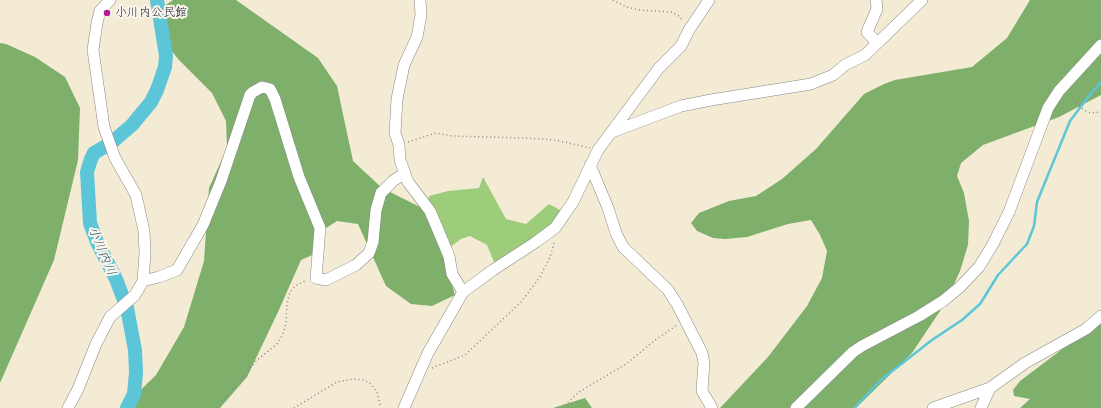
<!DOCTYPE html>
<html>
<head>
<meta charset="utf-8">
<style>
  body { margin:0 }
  canvas { display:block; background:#f3ebd4 }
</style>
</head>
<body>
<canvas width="1101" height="408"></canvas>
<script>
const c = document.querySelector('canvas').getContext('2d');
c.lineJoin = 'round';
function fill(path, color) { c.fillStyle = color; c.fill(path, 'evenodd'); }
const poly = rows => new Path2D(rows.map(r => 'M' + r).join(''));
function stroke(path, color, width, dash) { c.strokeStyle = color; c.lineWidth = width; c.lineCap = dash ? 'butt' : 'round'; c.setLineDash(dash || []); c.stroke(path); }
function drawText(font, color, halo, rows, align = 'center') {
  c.font = font + ' "Comic Neue","Klee One",sans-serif'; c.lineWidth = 4; c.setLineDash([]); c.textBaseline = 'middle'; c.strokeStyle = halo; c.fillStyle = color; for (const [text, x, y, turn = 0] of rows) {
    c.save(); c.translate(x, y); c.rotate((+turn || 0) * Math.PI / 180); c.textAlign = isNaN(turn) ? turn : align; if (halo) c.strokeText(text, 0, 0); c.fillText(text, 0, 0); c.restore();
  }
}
const green = poly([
  [483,177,506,219,526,224,549,204,562,211,541,235,494,262,487,245,470,236,461,239,449,248,428,203,429,196,448,191,479,188]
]);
const forest = poly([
  [173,0,236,0,318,58,337,86,353,161,382,188,424,209,446,265,455,295,432,306,411,304,386,286,358,224,337,221,317,234,317,253,301,260,278,312,247,377,220,408,122,408,156,375,184,327,204,261,209,188,227,148,226,121,212,93,179,60,157,33,154,13],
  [1030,0,1101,0,1101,95,1059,117,983,145,961,163,957,176,964,193,969,221,968,245,960,271,946,302,912,353,856,408,720,408,768,357,807,306,822,278,827,251,820,235,811,220,788,224,747,237,725,239,713,238,697,231,691,223,699,213,729,201,756,196,782,179,816,149,864,94,884,84,895,80,972,67,1007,38],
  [0,43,6,44,35,57,65,77,80,108,78,160,54,260,0,383],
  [1101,320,1101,408,1020,408,1030,399,1014,396,1013,390,1020,381],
  [585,398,592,408,553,408]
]);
const stream = poly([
  [854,408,882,379,932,340,962,320,980,304,998,275,1027,244,1034,226,1037,202,1070,121,1089,96,1101,82]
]);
const river = poly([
  [127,408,134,394,136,373,135,350,127,308,116,279,97,242,90,223,87,172,91,159,94,153,111,143,132,125,151,102,157,90,165,67,166,56,157,0]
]);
const path = poly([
  [613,0,626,7,640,10,671,12,679,16,683,21],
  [1072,92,1075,102,1084,110,1091,113,1101,112],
  [408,142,436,133,452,136,525,138,556,140,590,148],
  [432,368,465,355,522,301,540,277,550,257,555,240],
  [217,408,257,360,277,344,283,334,286,324,287,304,290,292,295,286,307,280],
  [294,408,337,382,353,379,364,380,371,384,377,392,381,408],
  [562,408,579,392,626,364,654,341,677,325]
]);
const minor = poly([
  [420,0,421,15,417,37,404,65,397,99,395,133,399,145,400,160,408,182,430,211,449,256,452,274,463,292],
  [876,0,877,9,867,32,877,43],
  [612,132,681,106,711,100,811,84,833,75,845,65,865,55,922,0],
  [590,165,608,208,616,233,623,247,668,290,677,304,702,353,704,363,702,391,712,408],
  [143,281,159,277,177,270,203,225,221,181,250,95,253,92,262,87,270,89,275,99,299,177,320,228,316,278,326,280,356,265,369,253,373,242,376,210,381,193,393,181,405,173],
  [68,408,78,389,96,344,110,317,135,295,143,281,145,253,144,231,136,195,115,158,104,127,93,50,97,23,100,11,110,0],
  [404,408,428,353,463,292,493,270,536,242,555,228,573,202,598,150,659,68,681,46,689,30,709,0],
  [796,408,853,352,862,346,919,316,943,301,960,287,979,267,993,244,1009,212,1048,108,1059,91,1101,45],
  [933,408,990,388,1025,363,1086,329,1101,316],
  [981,408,990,388]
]);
const markers = [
  [107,13,4,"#b5179e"]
];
const poiNames = [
  ["小川内公民館",115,13]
];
const waterNames = [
  ["小川内川",102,251,67]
];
fill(green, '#9dcd7b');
fill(forest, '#7eb06b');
stroke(stream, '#5cc6d8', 2.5);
stroke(river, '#5cc6d8', 14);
stroke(minor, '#8a8688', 12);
stroke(path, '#8a8688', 1.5, [1, 3]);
stroke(minor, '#fff', 11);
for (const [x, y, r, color] of markers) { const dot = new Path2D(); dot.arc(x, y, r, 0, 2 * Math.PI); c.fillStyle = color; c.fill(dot); stroke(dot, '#fbf7ec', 1.5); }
drawText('12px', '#22223b', '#fbf7ec', poiNames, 'left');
drawText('italic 13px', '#365b72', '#fbf7ec', waterNames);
</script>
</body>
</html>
